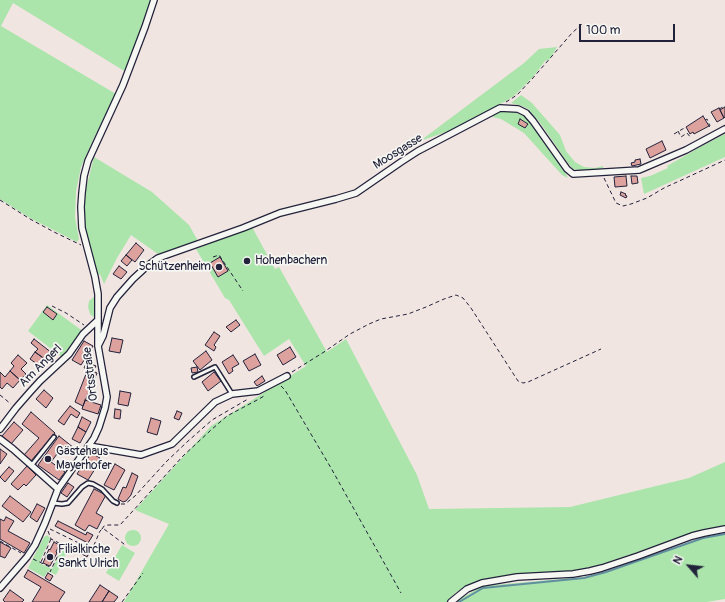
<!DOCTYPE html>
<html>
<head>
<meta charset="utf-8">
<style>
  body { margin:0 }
  #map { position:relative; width:725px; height:602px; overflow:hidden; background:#f1e5e1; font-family:Pangolin,sans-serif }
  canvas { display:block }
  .north { position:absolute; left:669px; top:546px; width:40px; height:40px; -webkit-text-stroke:3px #f6f6f2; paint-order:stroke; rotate:298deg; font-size:11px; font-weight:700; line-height:16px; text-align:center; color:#22223b }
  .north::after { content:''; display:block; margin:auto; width:14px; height:18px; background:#22223b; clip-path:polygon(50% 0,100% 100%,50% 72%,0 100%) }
  .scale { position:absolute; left:579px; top:24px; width:96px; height:18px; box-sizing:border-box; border:2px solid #22223b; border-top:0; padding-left:5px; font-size:12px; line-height:14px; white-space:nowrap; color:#22223b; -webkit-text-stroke:3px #f6f6f2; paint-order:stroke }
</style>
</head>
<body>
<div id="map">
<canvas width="725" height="602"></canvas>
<div class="north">N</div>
<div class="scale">100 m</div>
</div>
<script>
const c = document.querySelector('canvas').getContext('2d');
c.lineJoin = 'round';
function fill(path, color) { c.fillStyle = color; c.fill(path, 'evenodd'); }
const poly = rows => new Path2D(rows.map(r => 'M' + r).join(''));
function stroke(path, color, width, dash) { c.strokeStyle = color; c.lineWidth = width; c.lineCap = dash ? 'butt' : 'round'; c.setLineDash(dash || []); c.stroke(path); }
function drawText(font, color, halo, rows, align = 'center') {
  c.font = font + ' Pangolin,sans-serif'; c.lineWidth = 3.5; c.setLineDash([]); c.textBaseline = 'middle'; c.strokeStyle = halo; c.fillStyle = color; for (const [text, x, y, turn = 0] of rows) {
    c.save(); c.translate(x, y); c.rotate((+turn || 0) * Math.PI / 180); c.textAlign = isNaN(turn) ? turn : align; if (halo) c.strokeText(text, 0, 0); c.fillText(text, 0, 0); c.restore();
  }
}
const green = poly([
  [0,0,151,0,126,72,13,3,1,26,116,94,93,140,81,167,76,191,75,217,79,239,77,242,30,218,0,199],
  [557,47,550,59,545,61,533,77,515,95,506,101,481,114,449,131,420,141,524,63,539,49],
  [521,95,532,103,560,135,566,151,575,162,584,167,595,168,603,166,603,168,592,170,580,170,573,169,567,162,541,124,528,109,522,106,511,103],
  [503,110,511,111,523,115,540,134,565,172,568,178,562,175,524,133,501,119,489,116],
  [725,134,725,157,644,194,641,178,650,176,668,168,667,166,702,146],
  [94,157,152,192,189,225,198,241,158,254,131,235,117,258,104,284,100,274,97,275,87,239,84,216,85,193],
  [252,227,275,269,279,267,327,352,346,339,417,475,429,509,570,507,689,478,725,462,725,528,664,543,591,568,480,582,456,592,447,602,124,602,169,524,135,510,211,426,306,366,289,339,264,356,229,300,225,298,196,249],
  [95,296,95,318,90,314,88,307,89,301],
  [47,305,84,332,63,358,28,331],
  '125 538a8 8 0 1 1 16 0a8 8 0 1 1-16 0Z',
  [725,533,725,599,707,602,457,602,460,599,482,586,584,577,606,572,703,538],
  [48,535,50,539,39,563,52,569,62,549,67,552,56,575,48,571,44,577,28,568,44,537],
  [122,545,135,553,119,581,106,573]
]);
const stream = poly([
  [459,602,483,588,584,578,606,572,703,538,725,534]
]);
const building = poly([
  [725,107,725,117,724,118,720,110,725,107],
  [719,108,724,118,717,122,711,112,719,108],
  [703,116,709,126,694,134,693,132,690,134,686,127,703,116],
  [520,119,528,124,525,128,518,124,520,119],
  [662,141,666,150,650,158,646,149,662,141],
  [640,159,641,164,632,166,631,163,635,162,635,160,640,159],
  [626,176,627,186,615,187,614,177,626,176],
  [631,176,637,176,638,183,632,184,631,176],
  [621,192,626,194,625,195,627,196,626,198,620,195,621,192],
  [136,243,144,250,135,262,126,255,136,243],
  [126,255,132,260,127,266,121,261,126,255],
  [220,257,228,271,218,277,210,263,220,257],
  [119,266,127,272,121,279,113,274,119,266],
  [47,307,57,314,53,320,43,312,47,307],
  [236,320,240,325,231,332,226,327,236,320],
  [214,332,220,336,214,345,216,347,214,351,205,345,214,332],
  [112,338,123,340,120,353,109,351,112,338],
  [34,339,52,353,46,360,35,352,38,349,31,343,34,339],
  [84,341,93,346,81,365,72,360,84,341],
  [290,347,296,357,283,365,277,355,290,347],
  [206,351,212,360,200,370,193,361,206,351],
  [35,352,46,360,41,367,30,359,35,352],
  [255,354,261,365,249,371,243,361,255,354],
  [18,355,27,363,21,369,26,374,20,380,10,371,14,366,11,363,18,355],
  [233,355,239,364,232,368,233,371,229,374,222,362,233,355],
  [87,362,96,366,93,371,84,368,87,362],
  [197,367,198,372,192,373,191,368,197,367],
  [88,369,97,373,83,406,75,402,88,369],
  [10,371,20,380,13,388,7,383,2,389,0,387,0,372,5,377,10,371],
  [214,372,221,381,208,391,202,382,214,372],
  [262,376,265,381,257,386,254,382,262,376],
  [44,390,53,398,46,408,36,399,44,390],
  [120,391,131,393,128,406,118,404,120,391],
  [85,400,101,405,98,414,82,409,85,400],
  [70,406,80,413,77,418,71,414,64,425,58,421,70,406],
  [115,409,121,410,120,419,114,418,115,409],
  [177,411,182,413,179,420,174,418,177,411],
  [31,412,55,433,31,461,24,455,39,438,22,424,31,412],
  [82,417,91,422,86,432,78,427,82,417],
  [151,418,161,421,157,435,147,432,151,418],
  [14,422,23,430,11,444,2,436,14,422],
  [78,427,86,432,80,443,72,439,78,427],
  [59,436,74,448,68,455,60,450,51,462,65,472,59,480,38,465,59,436],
  [0,449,7,454,0,464,0,449],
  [91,453,100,458,93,468,85,463,91,453],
  [84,463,95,469,88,480,77,474,84,463],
  [115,464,125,470,114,490,104,485,115,464],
  [27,466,36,475,26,486,24,484,18,490,11,484,27,466],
  [9,467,14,471,5,482,0,477,9,467],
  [132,473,138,476,131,495,126,501,123,502,118,499,123,487,126,488,132,473],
  [68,483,74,487,67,497,61,493,68,483],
  [94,489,106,495,96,513,103,517,97,529,89,525,85,531,75,525,94,489],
  [10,496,31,512,23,522,2,506,10,496],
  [37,504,45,508,37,522,30,517,37,504],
  [6,517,14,521,8,531,30,543,24,553,0,539,0,519,4,521,6,517],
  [58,521,86,535,87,532,93,535,88,543,55,526,58,521],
  [0,542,11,548,5,558,0,556,0,542],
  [54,542,59,545,56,552,57,553,50,566,43,563,49,549,50,550,54,542],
  [80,546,90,551,87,557,77,551,80,546],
  [28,570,65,592,59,601,60,602,32,602,41,587,24,577,28,570],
  [48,573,53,576,50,581,45,578,48,573],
  [100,585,109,591,102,602,89,602,100,585],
  [10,590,24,600,22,602,5,602,3,600,10,590],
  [109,591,118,597,114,602,102,602,109,591]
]);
const path = poly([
  [506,102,517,95,532,79,572,33,582,24],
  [719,109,725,106],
  [705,120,707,119,710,126,709,127],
  [678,131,681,137,687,133,691,138],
  [674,134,686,127],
  [604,178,616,203,623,206,631,204,647,198,664,188,725,160],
  [0,200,30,219,54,232,81,245],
  [213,257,219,255,243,291],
  [52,306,66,313,84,325],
  [292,372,324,352,350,334,369,324,381,319,408,314,426,307,444,299,456,295,463,298,471,308,518,381,523,383,528,382,601,349],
  [281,386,285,390,331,468,401,593],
  [0,395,11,404],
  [121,504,125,504,135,496,166,462,187,442,212,420,248,399],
  [50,529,89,548,91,548,94,545,100,531,102,529,104,529,124,544,124,546],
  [102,529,104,526,108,525,120,525,183,456,211,430,227,416,259,399,264,396],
  [48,531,51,539,63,545,50,572],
  [0,541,21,553],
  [33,559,52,568],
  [41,562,51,539],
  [122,602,143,573]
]);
const lane = poly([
  [194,377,215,367,232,394],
  [31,466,54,437],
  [53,503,62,504,68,503,82,487,88,483,93,484,102,489,113,501,117,503]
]);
const street = poly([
  [98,346,103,336,110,308,117,297,133,279,146,267,158,258,243,228,280,213,336,199,356,193,401,162,418,151,500,108,518,109,526,113,533,121,567,169,573,174,639,170,686,150,725,129],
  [0,429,16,408,30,392,40,381,69,354,83,334,98,320],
  [0,439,13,449,58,489],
  [89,446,141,455,172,444,215,402,232,394,258,391,287,376],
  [0,588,27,557,35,545,45,523,58,489,94,438,99,427,105,408,107,397,98,346,98,294,95,277,82,228,81,207,82,193,84,176,88,161,123,85,145,27,154,0],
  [451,602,467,589,482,583,517,577,573,574,590,571,602,568,638,556,692,536,704,533,725,529]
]);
const markers = [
  [247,261,4,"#22223b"],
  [219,267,4,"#22223b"],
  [48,459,4,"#22223b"],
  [50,557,4,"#22223b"]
];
const streetNames = [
  ["Moosgasse",398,152,-32],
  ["Am Angerl",41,366,-45],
  ["Ortsstraße",91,374,-97]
];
const poiNames = [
  ["Hohenbachern",255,261],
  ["Schützenheim",211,267,"right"],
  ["Gästehaus",56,452],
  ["Mayerhofer",56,466],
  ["Filialkirche",58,550],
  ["Sankt Ulrich",58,564]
];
fill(green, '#abe5ab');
stroke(stream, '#6090a0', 2);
fill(building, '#dda29e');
stroke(building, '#22223b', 1);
stroke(lane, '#22223b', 6);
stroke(street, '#22223b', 8);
stroke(path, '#22223b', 1, [4, 3]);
stroke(lane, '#f6f6f2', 3);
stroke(street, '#f6f6f2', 5.5);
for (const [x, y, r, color] of markers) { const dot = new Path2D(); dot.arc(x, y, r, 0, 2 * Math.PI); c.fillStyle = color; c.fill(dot); stroke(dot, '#f6f6f2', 1.5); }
drawText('12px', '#22223b', '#f6f6f2', streetNames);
drawText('12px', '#22223b', '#f6f6f2', poiNames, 'left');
</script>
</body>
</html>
